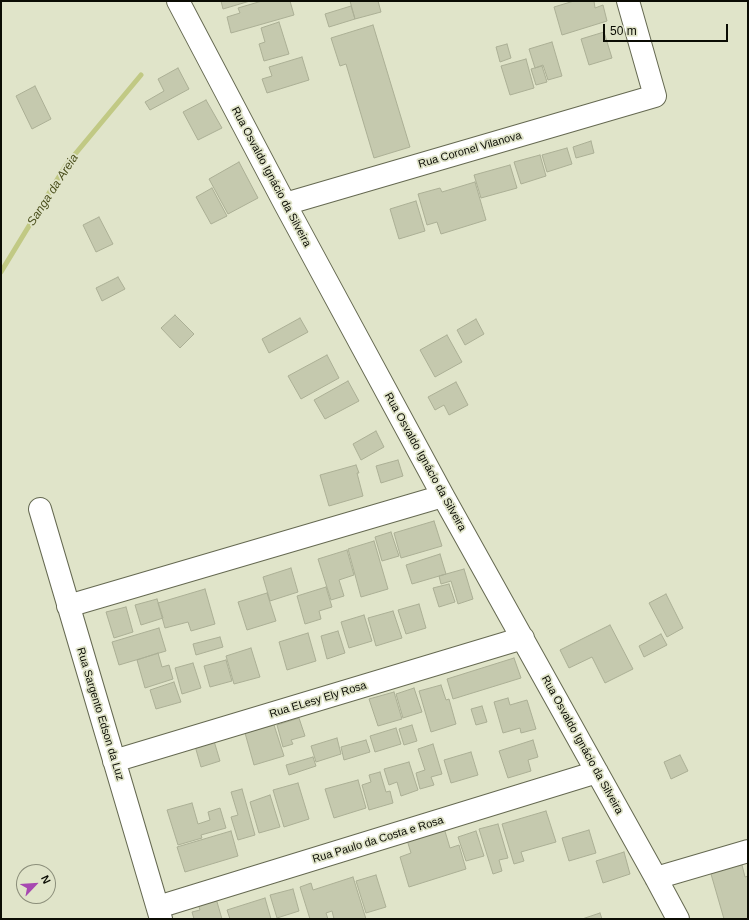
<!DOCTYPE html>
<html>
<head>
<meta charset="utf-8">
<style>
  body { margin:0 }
  #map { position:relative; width:749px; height:920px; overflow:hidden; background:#e0e4c9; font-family:Helvetica,sans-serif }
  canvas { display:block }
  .frame { position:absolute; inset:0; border:2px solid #0b0c04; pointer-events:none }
  .north { position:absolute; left:16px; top:864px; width:40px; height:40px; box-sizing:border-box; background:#e0e4c9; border:1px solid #8b8e7a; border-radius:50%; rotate:65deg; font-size:11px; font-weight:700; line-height:16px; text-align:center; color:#0b0c04 }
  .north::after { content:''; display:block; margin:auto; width:14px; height:18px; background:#a748b1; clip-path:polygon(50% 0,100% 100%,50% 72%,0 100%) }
  .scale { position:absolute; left:603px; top:24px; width:125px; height:18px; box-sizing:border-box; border:2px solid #0b0c04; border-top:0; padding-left:5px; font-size:12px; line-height:14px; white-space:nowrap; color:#0b0c04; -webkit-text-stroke:3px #e0e4c9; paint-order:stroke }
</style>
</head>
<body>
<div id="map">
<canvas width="749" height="920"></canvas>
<div class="frame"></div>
<div class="north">N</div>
<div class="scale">50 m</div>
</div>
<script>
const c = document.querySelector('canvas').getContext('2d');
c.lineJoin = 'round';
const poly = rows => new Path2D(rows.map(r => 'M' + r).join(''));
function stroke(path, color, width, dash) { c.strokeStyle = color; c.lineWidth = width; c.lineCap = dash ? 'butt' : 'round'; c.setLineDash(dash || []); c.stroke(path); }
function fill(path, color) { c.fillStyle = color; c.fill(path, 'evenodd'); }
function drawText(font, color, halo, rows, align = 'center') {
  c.font = font + ' Helvetica,sans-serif'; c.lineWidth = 3.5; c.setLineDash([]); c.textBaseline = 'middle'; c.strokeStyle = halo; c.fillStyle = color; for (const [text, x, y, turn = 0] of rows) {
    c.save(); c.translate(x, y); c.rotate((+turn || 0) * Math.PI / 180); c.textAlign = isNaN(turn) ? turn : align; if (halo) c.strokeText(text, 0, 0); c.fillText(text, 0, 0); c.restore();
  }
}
const stream = poly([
  [1,272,66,165,141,75]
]);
const building = poly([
  [221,1,250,1,223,9,221,1],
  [262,1,290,1,294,15,231,33,227,17,240,13,238,8,262,1],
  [350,1,378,1,381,12,355,19,350,1],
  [574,1,594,1,595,8,603,5,607,21,562,35,554,7,574,1],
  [351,6,355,19,329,27,325,14,351,6],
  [279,22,289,54,264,61,259,44,265,42,261,28,279,22],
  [373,25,410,147,374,158,346,64,340,66,331,38,373,25],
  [604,32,612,58,589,65,581,39,604,32],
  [552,42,562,76,548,80,543,65,535,68,529,49,552,42],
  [507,44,511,58,500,62,496,47,507,44],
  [302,57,309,80,267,93,262,79,272,76,269,67,302,57],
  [526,59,534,88,510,95,501,66,526,59],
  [542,66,547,82,536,85,531,69,542,66],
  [178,68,189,89,150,110,145,102,164,91,158,79,178,68],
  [35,86,51,119,32,129,16,96,35,86],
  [206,100,222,128,198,140,183,112,206,100],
  [591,141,594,153,576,158,573,147,591,141],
  [567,148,572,164,547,172,542,155,567,148],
  [540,155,546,176,521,184,514,162,540,155],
  [239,162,258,198,228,214,209,179,239,162],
  [510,165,517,188,481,198,474,175,510,165],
  [475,182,486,220,441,234,437,222,427,225,418,194,440,188,442,192,475,182],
  [212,188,227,216,211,224,196,197,212,188],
  [416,201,425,231,399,239,390,209,416,201],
  [99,217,113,244,96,252,83,225,99,217],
  [118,277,125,289,102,301,96,288,118,277],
  [175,315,194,334,180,348,161,328,175,315],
  [300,318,308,332,269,353,262,339,300,318],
  [476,319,484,334,465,345,457,330,476,319],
  [447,335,462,362,435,377,420,350,447,335],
  [327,355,339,378,301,399,288,376,327,355],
  [348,381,359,401,325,419,314,400,348,381],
  [456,382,468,405,449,415,444,405,435,410,428,397,456,382],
  [376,431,384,447,361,460,353,444,376,431],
  [398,460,403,476,381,483,376,466,398,460],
  [356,465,359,473,357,473,363,496,329,506,320,475,356,465],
  [434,521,442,546,401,558,394,533,434,521],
  [391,532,399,556,382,561,375,537,391,532],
  [374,541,388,589,361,597,348,549,374,541],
  [347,550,354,575,339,580,344,596,331,600,318,559,347,550],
  [440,554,446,574,412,584,406,565,440,554],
  [291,568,298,592,270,601,263,577,291,568],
  [464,569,473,599,458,604,451,581,441,584,439,576,464,569],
  [449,584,455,602,439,607,433,588,449,584],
  [326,587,332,607,319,611,321,619,305,624,297,596,326,587],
  [205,589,215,624,191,631,188,622,165,628,158,603,205,589],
  [267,593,276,621,247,630,238,602,267,593],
  [666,594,683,628,667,637,649,603,666,594],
  [157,599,163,618,141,625,135,605,157,599],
  [419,604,426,628,406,634,398,610,419,604],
  [126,607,133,632,114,638,106,612,126,607],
  [393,611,402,638,376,646,368,618,393,611],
  [364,615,372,641,349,648,341,622,364,615],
  [610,625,633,669,605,683,592,657,569,668,560,650,610,625],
  [159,628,166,651,119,665,112,642,159,628],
  [338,631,345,653,327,659,321,636,338,631],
  [308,633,316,661,287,670,279,642,308,633],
  [661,634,667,645,644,657,639,646,661,634],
  [220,637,223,647,196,655,193,644,220,637],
  [251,648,260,677,234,684,226,656,251,648],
  [158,653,162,667,169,665,173,679,145,688,137,660,158,653],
  [514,658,521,678,453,699,447,679,514,658],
  [226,660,232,681,210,687,204,666,226,660],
  [193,663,201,688,182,694,175,668,193,663],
  [174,682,181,702,156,709,150,690,174,682],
  [441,685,446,700,449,699,456,724,431,732,419,691,441,685],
  [414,688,422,712,403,718,396,694,414,688],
  [394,692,402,719,378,726,369,699,394,692],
  [508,698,510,705,527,700,536,729,521,733,520,728,503,733,494,702,508,698],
  [482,706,487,722,476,725,471,709,482,706],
  [299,718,305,736,291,740,293,744,283,747,277,725,299,718],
  [274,725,284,756,254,765,245,733,274,725],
  [412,725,417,741,404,745,399,729,412,725],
  [396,728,401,744,375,752,370,736,396,728],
  [337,738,341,754,316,762,311,746,337,738],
  [366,740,370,752,344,760,341,747,366,740],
  [533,740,538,757,528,760,531,771,508,778,499,751,533,740],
  [214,741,220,761,201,767,195,746,214,741],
  [433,744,442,774,431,777,434,785,420,789,416,773,425,770,418,749,433,744],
  [471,752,478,775,451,783,444,760,471,752],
  [680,755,688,771,671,779,664,762,680,755],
  [313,757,316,766,289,775,286,765,313,757],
  [409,762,418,790,401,796,397,782,389,785,384,769,409,762],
  [380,772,386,792,390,791,393,803,369,810,362,785,371,782,369,775,380,772],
  [358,780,366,808,334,818,325,789,358,780],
  [298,783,309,819,284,827,273,790,298,783],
  [242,789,255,835,238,840,231,817,238,815,231,792,242,789],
  [270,795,280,827,259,833,250,802,270,795],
  [192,803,198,824,210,820,208,812,220,808,226,828,201,835,202,838,178,845,167,810,192,803],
  [546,811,556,842,521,852,524,861,514,864,502,824,546,811],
  [498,824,508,858,499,860,502,871,493,874,479,829,498,824],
  [444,828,450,848,459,845,466,869,409,887,400,857,411,853,407,840,444,828],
  [589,830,596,853,569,861,562,838,589,830],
  [231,831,238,856,185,872,177,847,231,831],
  [476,831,484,856,466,861,458,837,476,831],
  [624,852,630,874,603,883,596,861,624,852],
  [742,865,745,877,748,876,748,919,724,919,711,874,742,865],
  [376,875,386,907,366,913,356,881,376,875],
  [353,877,366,919,334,919,332,911,326,913,328,919,310,919,300,887,311,883,313,890,353,877],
  [293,889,299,911,277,918,270,895,293,889],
  [215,895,222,919,194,919,192,912,200,910,197,901,215,895],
  [265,898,271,919,230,919,227,910,265,898],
  [600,913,602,919,582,919,600,913]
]);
const minor = poly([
  [178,1,285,204,443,496,656,878,678,919],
  [285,204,655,96,628,1],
  [40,509,161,919],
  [68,606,443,496],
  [114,761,523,638],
  [656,878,748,851],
  [158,907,597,772]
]);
const streetNames = [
  ["Rua Coronel Vilanova",470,150,-16],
  ["Rua Osvaldo Ignácio da Silveira",271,177,62],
  ["Rua Osvaldo Ignácio da Silveira",425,462,61],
  ["Rua ELesy Ely Rosa",318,700,-17],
  ["Rua Sargento Edson da Luz",100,714,73],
  ["Rua Osvaldo Ignácio da Silveira",582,745,61],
  ["Rua Paulo da Costa e Rosa",378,840,-17]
];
const waterNames = [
  ["Sanga da Areia",53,190,-57]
];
stroke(stream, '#c1c984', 5);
fill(building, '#c5c9ae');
stroke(building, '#abaf95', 1);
stroke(minor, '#656951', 24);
stroke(minor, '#fff', 22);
drawText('11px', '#0b0c04', '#e0e4c9', streetNames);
drawText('italic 12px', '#4a4f1c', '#e0e4c9', waterNames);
</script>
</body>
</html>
